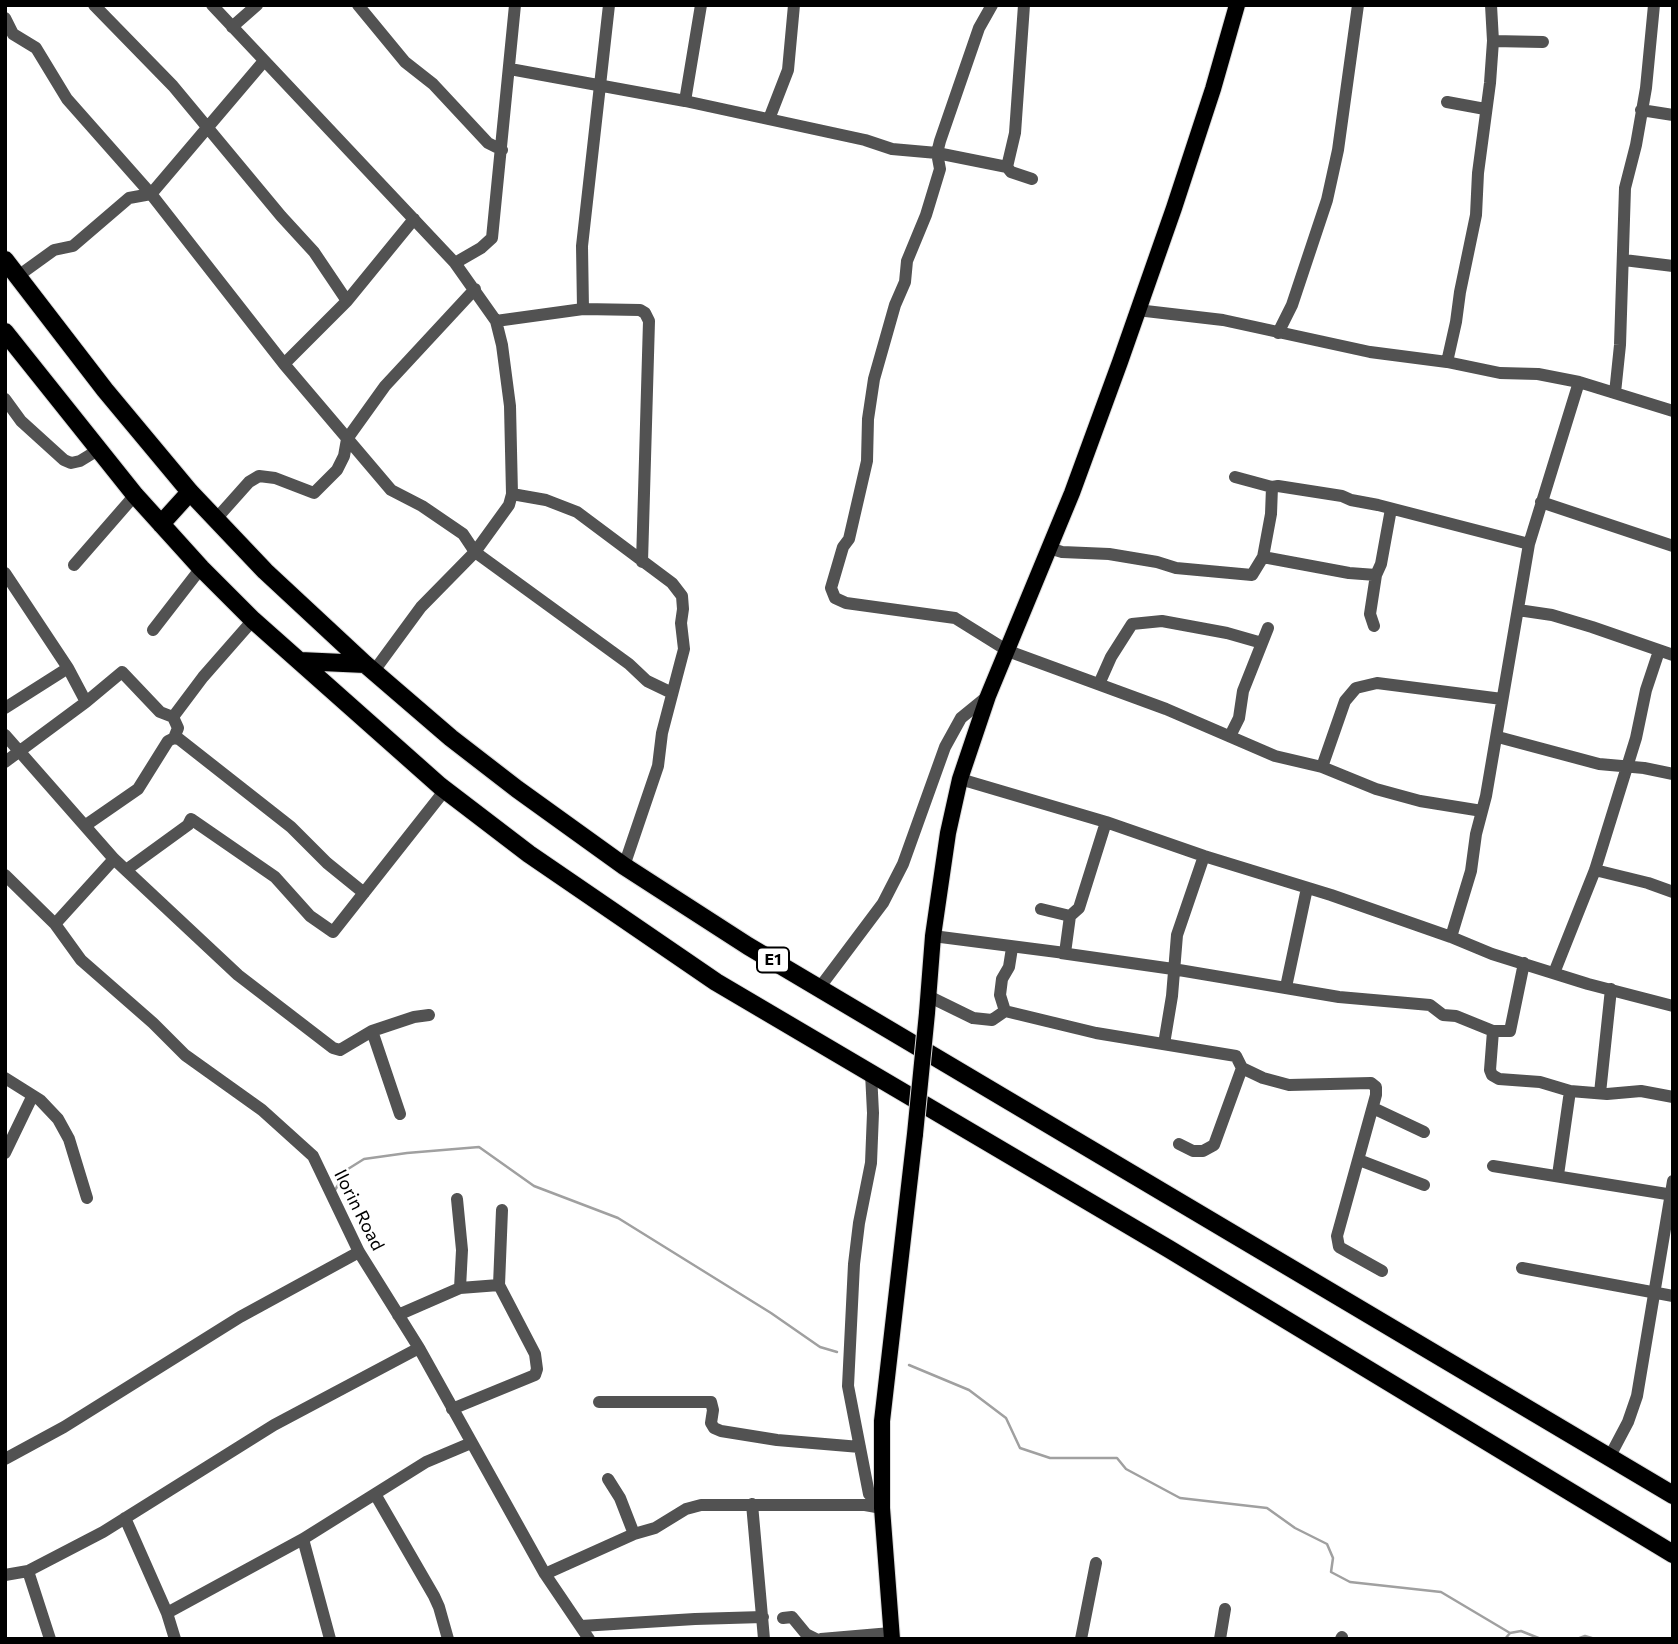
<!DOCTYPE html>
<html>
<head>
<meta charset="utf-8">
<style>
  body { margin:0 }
  #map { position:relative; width:1678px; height:1644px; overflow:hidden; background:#fff; font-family:Commissioner,sans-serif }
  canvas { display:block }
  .frame { position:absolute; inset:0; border:7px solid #000; pointer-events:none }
</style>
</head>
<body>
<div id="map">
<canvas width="1678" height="1644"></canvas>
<div class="frame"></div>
</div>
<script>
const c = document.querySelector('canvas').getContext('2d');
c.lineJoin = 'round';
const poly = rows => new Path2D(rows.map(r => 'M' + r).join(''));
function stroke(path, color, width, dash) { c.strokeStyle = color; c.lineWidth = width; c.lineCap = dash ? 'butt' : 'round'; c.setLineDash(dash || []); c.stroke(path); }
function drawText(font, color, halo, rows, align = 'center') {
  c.font = font + ' Commissioner,sans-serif'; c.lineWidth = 5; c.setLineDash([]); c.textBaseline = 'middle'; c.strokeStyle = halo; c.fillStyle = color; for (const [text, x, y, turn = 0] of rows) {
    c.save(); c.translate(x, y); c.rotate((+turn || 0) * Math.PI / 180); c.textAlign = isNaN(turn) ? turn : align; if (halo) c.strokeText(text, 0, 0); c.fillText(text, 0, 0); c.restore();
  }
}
const stream = poly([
  [335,1190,348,1169,364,1159,407,1153,479,1147,534,1186,618,1218,771,1313,820,1347,837,1352],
  [909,1365,969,1390,1006,1418,1020,1448,1050,1458,1117,1458,1126,1469,1180,1498,1267,1508,1295,1528,1327,1544,1333,1558,1331,1572,1350,1582,1441,1592,1510,1633],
  [1505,1639,1510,1633,1521,1631,1541,1639],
  [1577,1639,1585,1636,1595,1639]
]);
const minor = poly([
  [94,5,173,86,281,216,314,252,347,301],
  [212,5,455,263,496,321,502,345,510,406,512,494,509,505,475,552,421,607,374,671],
  [358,5,405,62,433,84,488,143,502,150],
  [992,5,979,28,940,141,937,153,940,169,926,215,907,261,905,282,895,305,874,379,868,419,867,461,849,539,843,547,831,588,835,598,846,603,955,618,1008,651,1166,709,1275,756,1322,767,1376,789,1420,801,1482,811],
  [5,18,13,34,36,48,67,99,151,194,284,364,391,490,422,506,463,534,475,552,629,664,647,681,672,693],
  [232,27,257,5],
  [1493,41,1543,42],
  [510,69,685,101,865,140,892,149,937,153,1007,167,1011,172,1032,179],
  [685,101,701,5],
  [1447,102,1485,109],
  [1641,110,1673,115],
  [769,119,788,70,794,5],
  [1007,167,1015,133,1024,5],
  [1624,260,1673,266],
  [455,263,481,248,492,238,515,5],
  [18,276,54,250,73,246,129,198,151,194,264,61],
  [583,309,582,246,609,5],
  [1137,310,1223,320,1370,352,1447,362,1500,373,1538,374,1579,382,1673,411],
  [496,321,583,309,640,310,645,313,649,321,642,562],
  [1278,333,1292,305,1327,200,1338,150,1358,5],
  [1447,362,1456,322,1460,292,1476,215,1478,173,1490,83,1493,41,1491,5],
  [284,364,347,301,414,219],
  [1615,393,1620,345,1625,188,1636,145,1646,88,1654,5],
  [5,399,21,421,64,460,71,463,80,461,98,450],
  [1235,477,1272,487,1278,486,1342,496,1351,500,1378,505,1529,544],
  [512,494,546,500,577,512,672,583,682,596,683,609,681,623,684,649,662,733,658,766,624,866],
  [1541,502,1673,546],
  [216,519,249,482,259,476,275,478,314,493,337,470,344,456,347,439,385,386,475,289],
  [1049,548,1062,552,1109,554,1157,562,1176,568,1252,575,1263,557,1271,514,1272,487],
  [1263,557,1349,573,1376,575],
  [74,565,135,495],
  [5,573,68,668,86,702],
  [1518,610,1552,615,1592,627,1673,655],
  [1374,626,1370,614,1376,575,1381,564,1391,509],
  [153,630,201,568],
  [1099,684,1111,657,1132,624,1162,621,1227,633,1262,643],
  [5,708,68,668],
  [5,735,114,859,238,975,333,1048,340,1050,372,1031,414,1017,429,1015],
  [1230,736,1239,718,1243,691,1268,628],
  [1498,737,1599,764,1644,768,1673,774],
  [174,738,179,739,291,827,327,863,364,893],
  [5,762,86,702,122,672,160,712,173,717],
  [1322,767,1345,701,1356,688,1377,683,1502,699],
  [960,779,1106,822,1204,856,1331,895,1451,937,1492,954,1588,984,1673,1006],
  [86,825,138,789,168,741,174,738,178,728,173,717,203,677,253,620],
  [126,870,188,825,191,819,275,877,310,916,333,932,445,790],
  [1595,870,1648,883,1673,892],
  [5,875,55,924,81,960,153,1023,185,1055,262,1110,313,1156,359,1252,419,1348,545,1574,589,1639],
  [1041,909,1070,916],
  [55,924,114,859],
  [933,936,1065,953,1070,916,1079,908,1106,822],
  [1451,937,1471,871,1476,834,1486,796,1529,544,1579,382],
  [1061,953,1173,969,1339,997,1430,1005,1443,1015,1456,1016,1493,1031],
  [1524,963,1510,1031,1493,1031,1490,1070,1492,1075,1499,1079,1540,1082,1570,1091,1607,1094,1641,1091,1673,1097],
  [1554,973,1595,870,1636,738,1646,690,1659,651],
  [820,987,883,903,903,864,945,747,961,718,988,696],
  [1286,987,1307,888],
  [928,996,973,1018,992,1020,1005,1011,1096,1033,1236,1056,1242,1068,1263,1078,1289,1085,1371,1083,1376,1087,1376,1095,1337,1236,1339,1247,1382,1271],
  [1005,1011,1000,995,1002,979,1009,967,1012,948],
  [372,1031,400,1114],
  [1164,1044,1172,996,1177,935,1204,856],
  [871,1073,873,1113,871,1163,859,1223,854,1264,848,1386,869,1494,882,1508],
  [5,1078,40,1100,58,1119,69,1139,87,1198],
  [1600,1093,1611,989],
  [1373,1108,1424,1132],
  [1179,1144,1193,1151,1203,1151,1214,1145,1242,1068],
  [5,1153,32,1097],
  [1359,1160,1424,1185],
  [1493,1166,1673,1195],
  [1558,1175,1570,1091],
  [457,1199,462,1250,460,1288],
  [1522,1268,1673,1296],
  [398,1315,460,1288,499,1285],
  [599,1402,711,1402,713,1410,711,1423,714,1428,721,1431,777,1440,860,1447],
  [452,1409,535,1375,537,1369,535,1354,499,1285,502,1210],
  [1609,1458,1628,1422,1637,1396,1673,1181],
  [5,1459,64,1427,240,1317,359,1252],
  [608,1479,620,1498,634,1534],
  [375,1494,434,1596,439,1607,448,1639],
  [752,1504,764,1639],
  [125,1518,167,1613,175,1639],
  [303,1539,330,1639],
  [28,1571,50,1639],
  [545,1574,634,1534,655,1528,686,1509,701,1505,865,1505,882,1508],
  [5,1575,28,1571,103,1532,274,1425,419,1348],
  [167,1613,303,1539,426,1462,471,1443],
  [783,1618,792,1617,806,1634,816,1639],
  [581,1626,695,1619,763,1617],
  [821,1639,891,1633],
  [1081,1639,1096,1563],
  [1220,1639,1225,1609],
  [1341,1639,1342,1637]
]);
const major = poly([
  [927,1013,933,936,948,833,960,779,988,696,1072,493,1120,362,1174,208,1213,89,1237,5],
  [892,1639,882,1508,882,1421,915,1134]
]);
const highway = poly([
  [5,260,105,390,190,492,265,571,365,664,451,738,517,789,624,866,748,946,1673,1495],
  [5,332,135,495,201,568,253,620,440,786,529,854,716,982,1169,1249,1673,1554],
  [161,524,190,492],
  [300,661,365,664]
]);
const majorBridge = poly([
  [915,1134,927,1013]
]);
const shields = [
  [773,960,32]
];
const shieldNames = [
  ["E1",773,960]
];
const streetNames = [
  ["Ilorin Road",359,1210,63]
];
stroke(stream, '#a0a0a0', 2.5);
stroke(major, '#dbdbdb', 18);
stroke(highway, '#dbdbdb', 20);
stroke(minor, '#525252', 12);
stroke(major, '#000', 16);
stroke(highway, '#000', 18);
stroke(majorBridge, '#dbdbdb', 18, []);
stroke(majorBridge, '#000', 16);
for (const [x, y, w] of shields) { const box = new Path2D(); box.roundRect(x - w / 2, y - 12.5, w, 25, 5); c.fillStyle = '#fff'; c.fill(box); stroke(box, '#000', 2); }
drawText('bold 16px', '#000', null, shieldNames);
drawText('18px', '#000', '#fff', streetNames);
</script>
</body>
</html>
